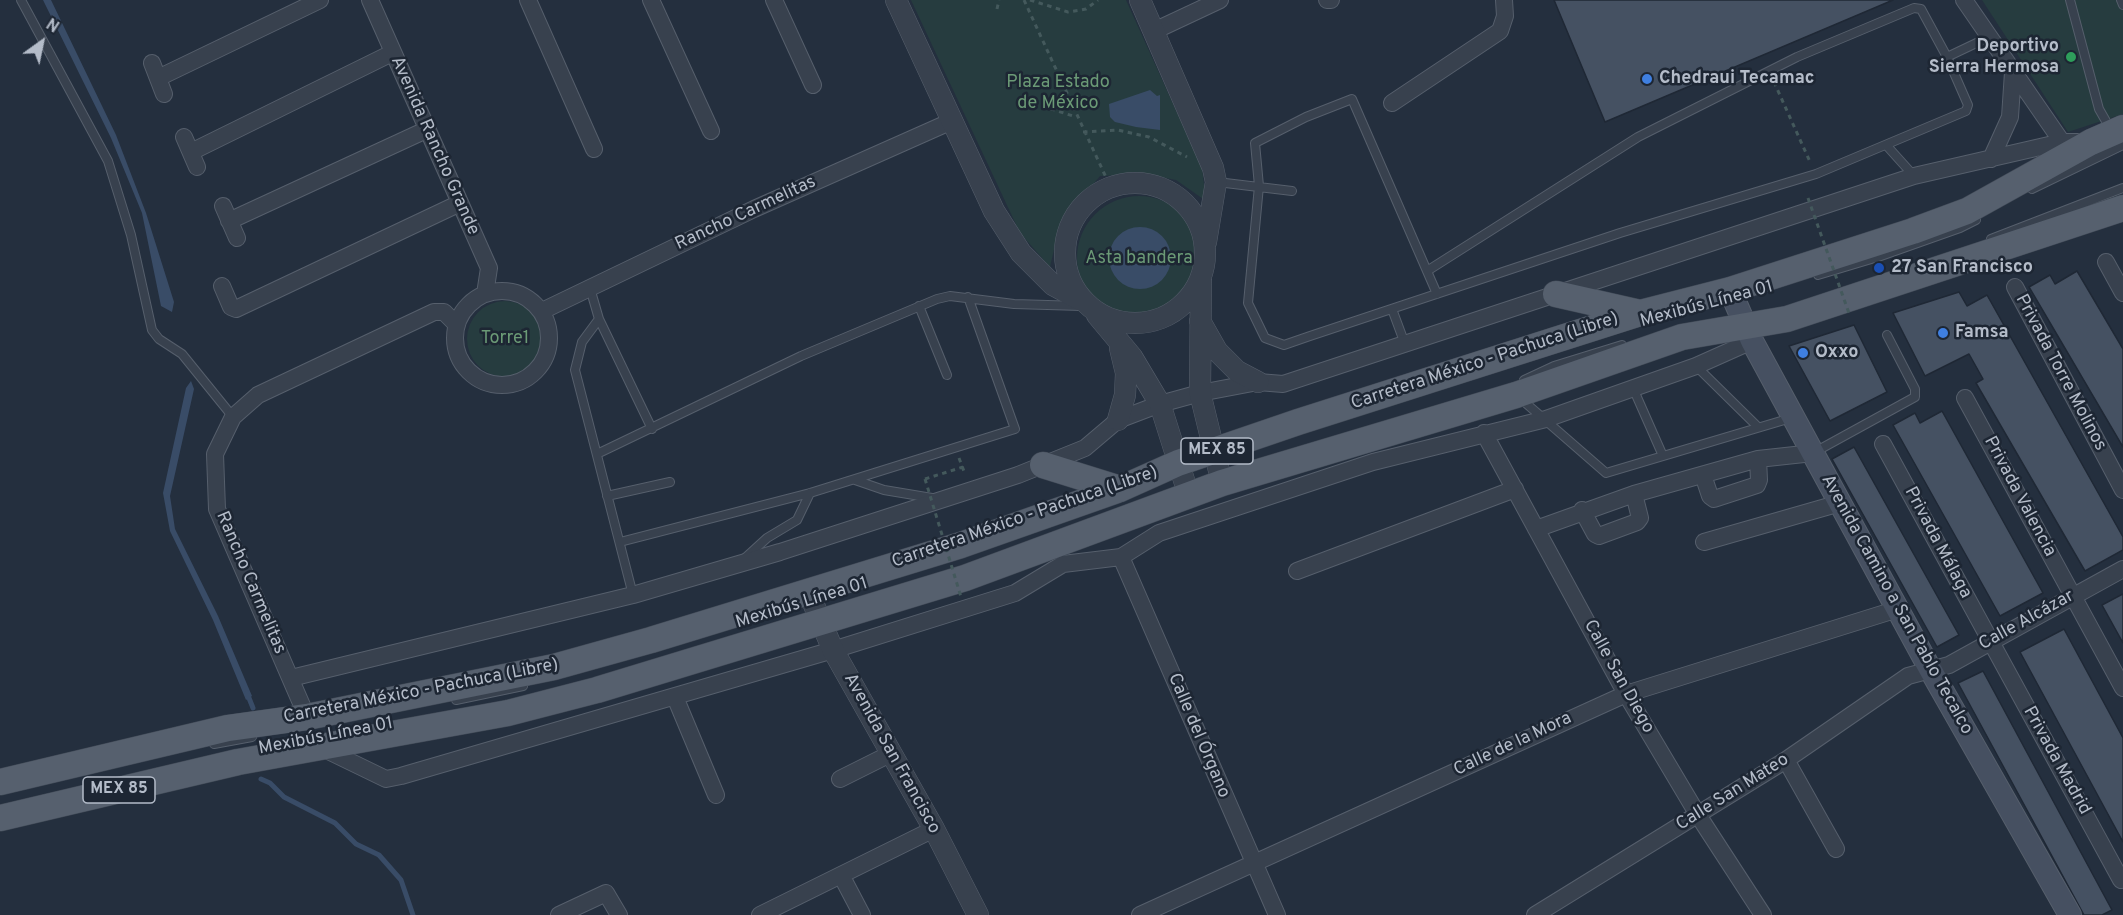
<!DOCTYPE html>
<html>
<head>
<meta charset="utf-8">
<style>
  body { margin:0 }
  #map { position:relative; width:2123px; height:915px; overflow:hidden; background:#242f3e; font-family:Overpass,sans-serif }
  canvas { display:block }
  .north { position:absolute; left:12px; top:12px; width:60px; height:60px; -webkit-text-stroke:4px #1d2633; paint-order:stroke; rotate:33deg; font-size:16px; font-weight:700; line-height:24px; text-align:center; color:#b4bcc9 }
  .north::after { content:''; display:block; margin:auto; width:21px; height:27px; background:#b4bcc9; clip-path:polygon(50% 0,100% 100%,50% 72%,0 100%) }
</style>
</head>
<body>
<div id="map">
<canvas width="2123" height="915"></canvas>
<div class="north">N</div>
</div>
<script>
const c = document.querySelector('canvas').getContext('2d');
c.lineJoin = 'round';
function fill(path, color) { c.fillStyle = color; c.fill(path, 'evenodd'); }
const poly = rows => new Path2D(rows.map(r => 'M' + r).join(''));
function stroke(path, color, width, dash) { c.strokeStyle = color; c.lineWidth = width; c.lineCap = dash ? 'butt' : 'round'; c.setLineDash(dash || []); c.stroke(path); }
function drawText(font, color, halo, rows, align = 'center') {
  c.font = font + ' Overpass,sans-serif'; c.lineWidth = 5; c.setLineDash([]); c.textBaseline = 'middle'; c.strokeStyle = halo; c.fillStyle = color; for (const [text, x, y, turn = 0] of rows) {
    c.save(); c.translate(x, y); c.rotate((+turn || 0) * Math.PI / 180); c.textAlign = isNaN(turn) ? turn : align; if (halo) c.strokeText(text, 0, 0); c.fillText(text, 0, 0); c.restore();
  }
}
const green = poly([
  [911,0,1126,0,1202,168,1206,201,1176,180,1144,174,1100,176,1060,224,1050,267,1020,233],
  [1982,0,2123,0,2123,114,2068,132],
  '1077 258a62 62 0 1 1 124 0a62 62 0 1 1-124 0Z',
  '467 339a38 38 0 1 1 76 0a38 38 0 1 1-76 0Z'
]);
const water = poly([
  [43,0,51,0,116,135,146,213,174,302,172,312,161,306,142,213,111,138],
  [1150,90,1157,96,1160,95,1160,130,1136,127,1115,122,1110,117,1109,104],
  '1109 258a31 31 0 1 1 62 0a31 31 0 1 1-62 0Z',
  [191,381,194,389,170,496,175,529,218,616,252,696,246,700,213,620,170,531,163,493,186,388]
]);
const stream = poly([
  [247,693,253,708],
  [261,779,270,783,284,797,335,823,356,844,379,855,401,880,413,915]
]);
const building = poly([
  [1554,0,1893,0,1605,122,1554,0],
  [2077,271,2123,349,2123,447,2029,287,2050,275,2055,284,2077,271],
  [1959,292,1967,306,1987,295,2123,537,2123,550,2085,571,1976,383,1983,379,1969,354,1925,376,1893,313,1959,292],
  [1854,325,1887,392,1830,421,1789,346,1854,325],
  [1942,411,2043,593,2000,616,1893,425,1915,413,1920,423,1942,411],
  [1854,447,1959,635,1937,647,1832,459,1854,447],
  [2123,594,2123,643,2102,605,2123,594],
  [2064,629,2123,738,2123,842,2020,652,2064,629],
  [1983,671,2112,910,2102,915,2084,915,1958,683,1983,671]
]);
const path = poly([
  [1024,0,1110,186],
  [1030,0,1068,12,1086,9,1098,0],
  [997,9,999,0],
  [1774,82,1811,164],
  [1042,106,1076,117],
  [1083,132,1118,130,1149,137,1187,157],
  [959,458,965,474],
  [925,479,963,467]
]);
const service = poly([
  [21,0,108,161,131,235,152,330,159,339,182,354,233,417],
  [2070,0,2099,109,2111,130],
  [2121,0,2123,5],
  [1947,57,1989,37],
  [1887,146,1914,176],
  [1217,182,1292,191],
  [2032,189,2123,145],
  [1991,239,2123,188],
  [1427,271,1638,137,1797,57,1914,8,1921,9,1947,57,1968,105,1966,111,1816,174,1620,233,1310,336,1284,345,1265,338,1248,303,1259,186,1255,143,1306,117,1352,99,1437,294],
  [1818,275,1878,257,1960,228,1976,220],
  [590,288,599,319,582,342,575,370,633,595],
  [919,306,947,375],
  [1392,309,1405,344],
  [599,319,652,429],
  [1696,366,1758,427],
  [1524,380,1554,366,1622,345],
  [1633,388,1663,456],
  [1521,399,1606,473,1791,418],
  [1813,453,1915,397,1915,389,1887,335],
  [597,454,801,356,937,299,950,296,1014,304,1081,306],
  [855,480,884,490,932,498],
  [607,496,670,482],
  [620,542,810,493,1015,429,968,297],
  [744,559,767,538,797,520,810,493],
  [456,700,523,686],
  [214,744,252,737]
]);
const minor = poly([
  [370,0,489,268,485,294],
  [528,0,594,149],
  [651,0,711,131],
  [774,0,813,85],
  [1327,0,1331,0],
  [1964,0,2062,142],
  [1154,31,1220,0],
  [152,63,164,94],
  [158,78,320,0],
  [1392,103,1500,31,1505,16,1504,0],
  [184,137,197,167],
  [191,152,392,53],
  [1991,159,2010,117,2013,72],
  [223,206,237,238],
  [229,221,426,130],
  [2106,262,2123,293],
  [222,286,231,307,236,309,458,204],
  [2015,287,2123,490],
  '455 338a47 47 0 1 1 94 0a47 47 0 1 1-94 0Z',
  [542,311,754,209,952,121],
  [1965,398,2123,688],
  [1484,433,1626,694,1698,815,1763,915],
  [1883,444,2121,880],
  [1703,475,1710,496,1714,499,1757,485,1759,480,1758,459],
  [1582,510,1595,534,1599,536,1637,522,1640,518,1634,494],
  [1536,529,1634,494,1758,459,1813,453],
  [1704,542,1840,503],
  [1121,557,1277,915],
  [1297,571,1515,489],
  [291,678,633,595,780,552,1018,475,1085,448,1118,420,1160,404,1200,393,1258,382,1283,384,1914,176,2062,142,2084,142],
  [675,697,716,795],
  [307,717,217,509,215,454,233,417,258,395,434,312,444,312,456,324],
  [320,747,386,779,401,776,833,650,1015,593,1063,564,1121,557,1159,533,1373,462,1546,419,1696,366,1752,341],
  [1786,760,1836,849],
  [840,779,890,754],
  [841,875,862,915],
  [559,915,606,893,619,915],
  [760,915,934,829],
  [1140,915,1626,694,1898,609],
  [1535,915,1786,760,1908,676,1949,665,2123,569]
]);
const tertiary = poly([
  [896,0,994,211,1021,253,1053,285,1081,300],
  [1140,0,1213,168,1216,182,1206,242],
  '1065 253a70 70 0 1 1 140 0a70 70 0 1 1-140 0Z',
  [1201,281,1200,393,1222,483],
  [1097,315,1132,357,1160,404,1189,496],
  [1200,321,1217,351,1237,371,1258,382],
  [1118,420,1125,395,1126,373,1120,348],
  [808,591,833,650,934,829,978,915]
]);
const secondary = poly([
  [1730,290,1752,341,1930,669,2070,915]
]);
const primary = poly([
  [1556,294,1640,313],
  [1043,465,1120,489],
  [0,782,228,728,307,717,554,667,651,640,961,545,1120,489,1178,463,1298,422,1640,313,1730,290,1913,231,1967,211,2091,142,2123,128],
  [0,818,238,762,508,713,597,690,965,578,1222,483,1516,395,1682,337,1787,319,2123,208]
]);
const pathBridge = poly([
  [1808,198,1850,316],
  [925,479,961,597]
]);
const markers = [
  [2071,57,6,"#2e9e5b"],
  [1647,79,6,"#3f7fe0"],
  [1879,268,6,"#1a4fb4"],
  [1943,333,6,"#3f7fe0"],
  [1803,353,6,"#3f7fe0"]
];
const shields = [
  [1217,451,72],
  [119,790,72]
];
const shieldNames = [
  ["MEX 85",1217,451],
  ["MEX 85",119,790]
];
const poiNames = [
  ["Deportivo",2059,47,"right"],
  ["Sierra Hermosa",2059,68,"right"],
  ["Chedraui Tecamac",1659,79],
  ["27 San Francisco",1891,268],
  ["Famsa",1955,333],
  ["Oxxo",1815,353]
];
const parkNames = [
  ["Plaza Estado",1058,83],
  ["de México",1058,104],
  ["Asta bandera",1139,259],
  ["Torre1",505,339]
];
const streetNames = [
  ["Avenida Rancho Grande",434,146,66],
  ["Rancho Carmelitas",746,214,-25],
  ["Mexibús Línea 01",1707,305,-15],
  ["Carretera México - Pachuca (Libre)",1485,362,-18],
  ["Privada Torre Molinos",2060,373,62],
  ["Privada Valencia",2019,497,62],
  ["Carretera México - Pachuca (Libre)",1025,518,-19],
  ["Privada Málaga",1937,543,62],
  ["Rancho Carmelitas",250,583,67],
  ["Mexibús Línea 01",802,604,-17],
  ["Avenida Camino a San Pablo Tecalco",1896,605,61],
  ["Calle Alcázar",2027,621,-29],
  ["Calle San Diego",1618,677,61],
  ["Carretera México - Pachuca (Libre)",421,692,-11],
  ["Calle del Órgano",1198,736,67],
  ["Mexibús Línea 01",326,737,-11],
  ["Calle de la Mora",1513,745,-25],
  ["Avenida San Francisco",891,754,61],
  ["Privada Madrid",2056,761,61],
  ["Calle San Mateo",1733,793,-32]
];
fill(green, '#263c3f');
fill(water, '#394c67');
stroke(stream, '#394c67', 5);
fill(building, '#455162');
stroke(building, '#1f2835', 1.5);
stroke(service, '#565f6c', 10);
stroke(minor, '#565f6c', 18);
stroke(tertiary, '#565f6c', 22);
stroke(secondary, '#565f6c', 24);
stroke(primary, '#414a57', 27);
stroke(path, '#44595c', 3, [4.5, 4.5]);
stroke(service, '#38414e', 8);
stroke(minor, '#38414e', 16);
stroke(tertiary, '#38414e', 21);
stroke(secondary, '#465061', 22);
stroke(primary, '#56606e', 26);
stroke(pathBridge, '#44595c', 3, [4.5, 4.5]);
for (const [x, y, r, color] of markers) { const dot = new Path2D(); dot.arc(x, y, r, 0, 2 * Math.PI); c.fillStyle = color; c.fill(dot); stroke(dot, '#1d2633', 2); }
for (const [x, y, w] of shields) { const box = new Path2D(); box.roundRect(x - w / 2, y - 13, w, 26, 4.5); c.fillStyle = '#1d2633'; c.fill(box); stroke(box, '#b4bcc9', 1.5); }
drawText('bold 16px', '#b4bcc9', null, shieldNames);
drawText('bold 18px', '#b4bcc9', '#1d2633', poiNames, 'left');
drawText('18px', '#6b9a76', '#1d2633', parkNames);
drawText('18px', '#b4bcc9', '#1d2633', streetNames);
</script>
</body>
</html>
